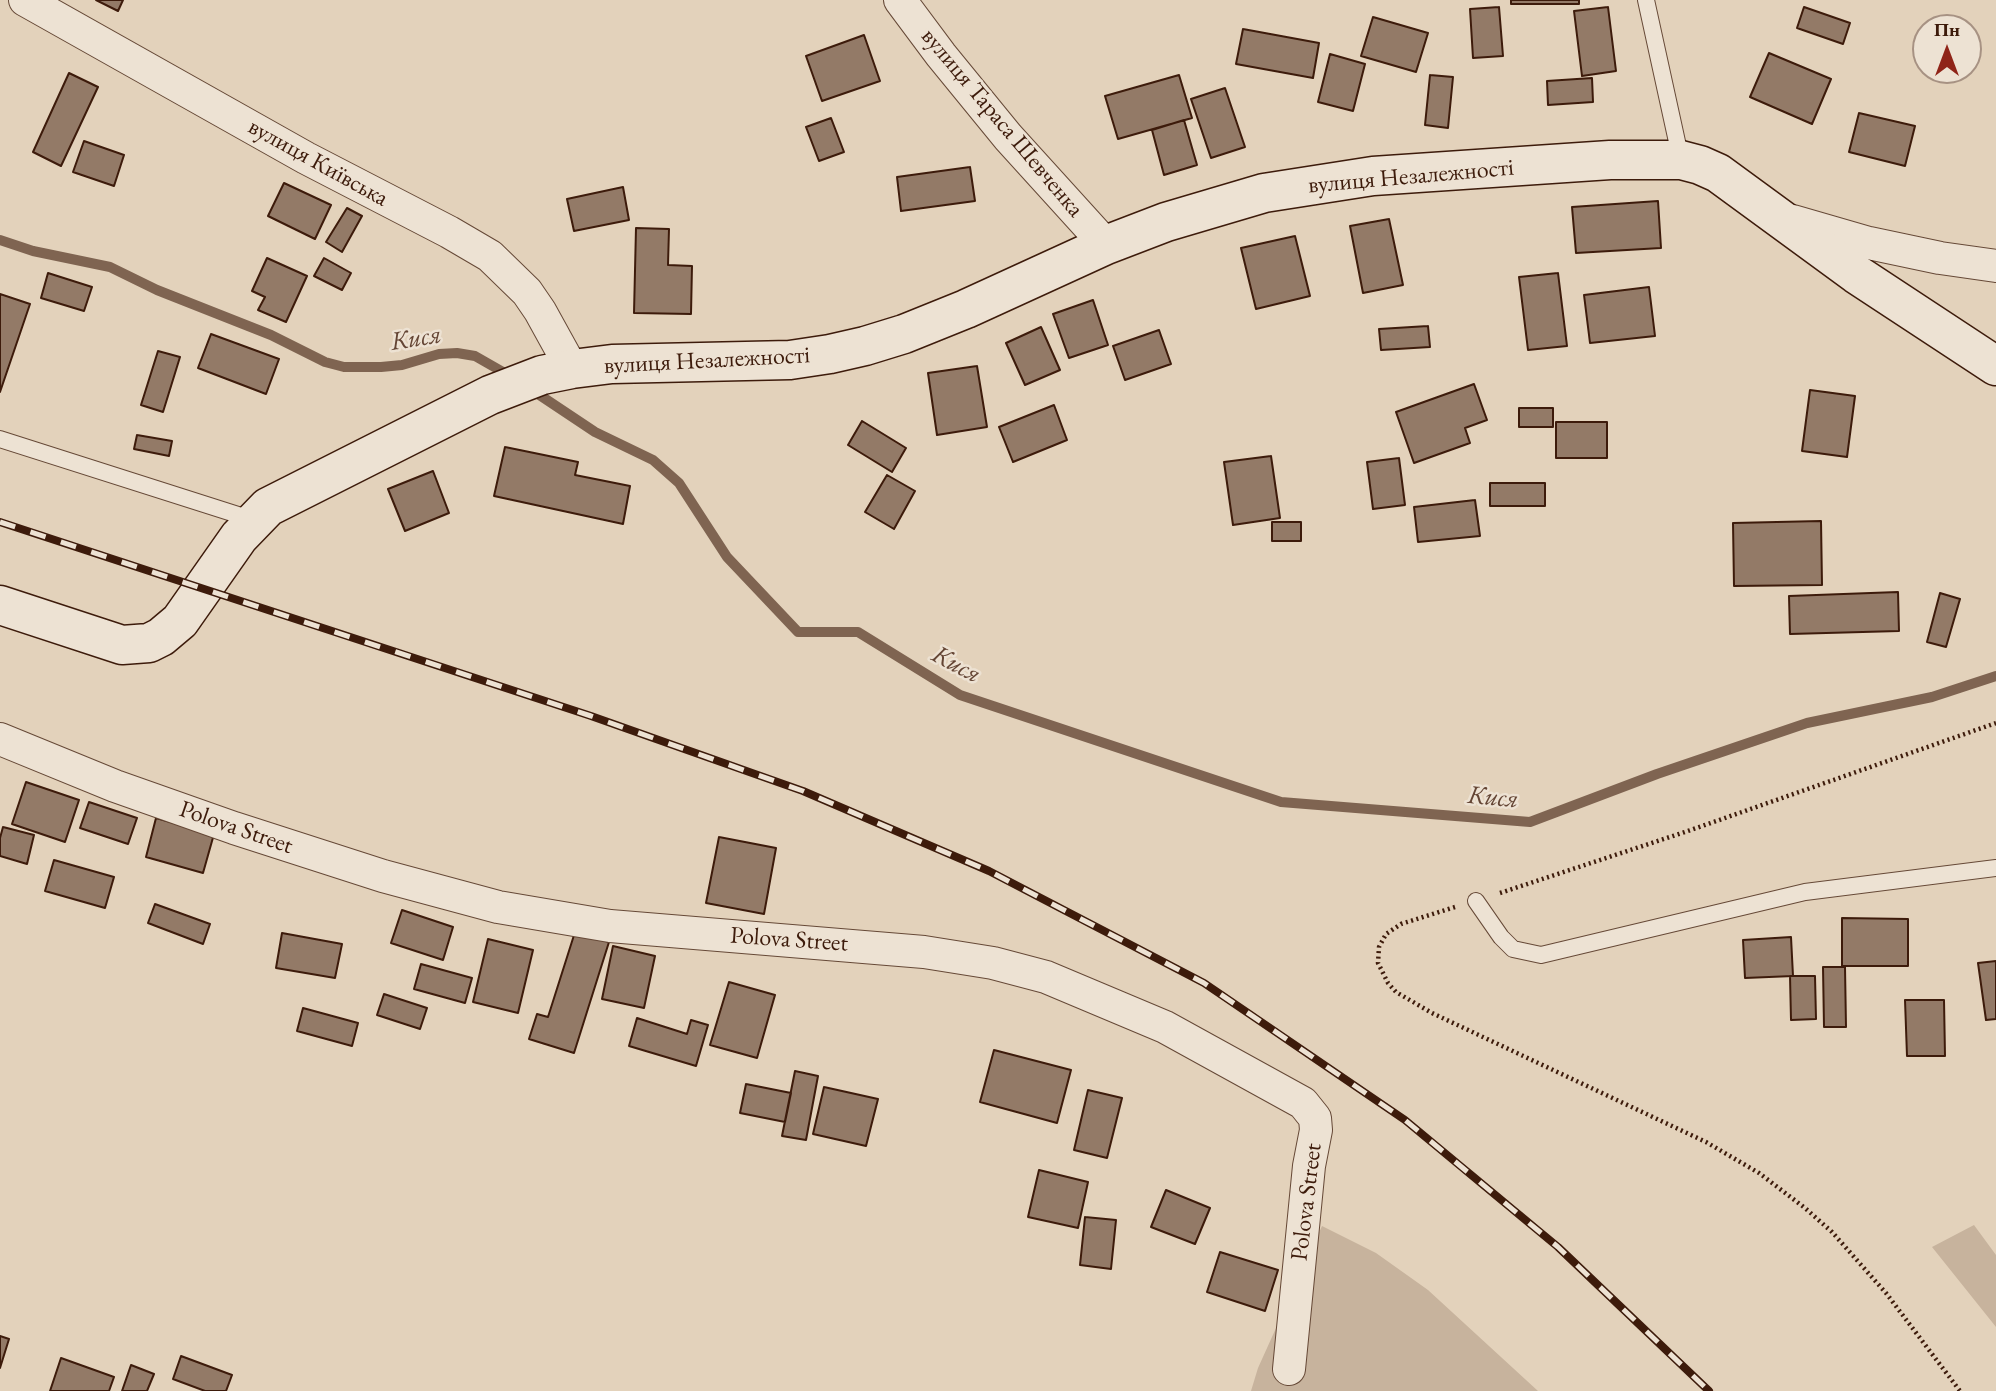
<!DOCTYPE html>
<html>
<head>
<meta charset="utf-8">
<style>
  body { margin:0 }
  #map { position:relative; width:1996px; height:1391px; overflow:hidden; background:#e3d2bb; font-family:"EB Garamond",serif }
  canvas { display:block }
  .north { position:absolute; left:1912px; top:14px; width:70px; height:70px; box-sizing:border-box; background:#ede2d3; border:2px solid #a79283; border-radius:50%; rotate:0deg; font-size:19px; font-weight:700; line-height:28px; text-align:center; color:#3d1b0b }
  .north::after { content:''; display:block; margin:auto; width:24px; height:32px; background:#8f2418; clip-path:polygon(50% 0,100% 100%,50% 72%,0 100%) }
</style>
</head>
<body>
<div id="map">
<canvas width="1996" height="1391"></canvas>
<div class="north">Пн</div>
</div>
<script>
const c = document.querySelector('canvas').getContext('2d');
c.lineJoin = 'round';
function fill(path, color) { c.fillStyle = color; c.fill(path, 'evenodd'); }
const poly = rows => new Path2D(rows.map(r => 'M' + r).join(''));
function stroke(path, color, width, dash) { c.strokeStyle = color; c.lineWidth = width; c.lineCap = dash ? 'butt' : 'round'; c.setLineDash(dash || []); c.stroke(path); }
function drawText(font, color, halo, rows, align = 'center') {
  c.font = font + ' "EB Garamond",serif'; c.lineWidth = 5; c.setLineDash([]); c.textBaseline = 'middle'; c.strokeStyle = halo; c.fillStyle = color; for (const [text, x, y, turn = 0] of rows) {
    c.save(); c.translate(x, y); c.rotate((+turn || 0) * Math.PI / 180); c.textAlign = isNaN(turn) ? turn : align; if (halo) c.strokeText(text, 0, 0); c.fillText(text, 0, 0); c.restore();
  }
}
const green = poly([
  [1974,1225,1996,1255,1996,1327,1932,1247],
  [1322,1226,1376,1253,1428,1290,1538,1391,1251,1391,1258,1368]
]);
const stream = poly([
  [0,240,33,251,110,267,157,290,271,335,325,362,344,367,381,367,402,365,439,354,457,353,475,356,510,376],
  [532,390,595,432,653,460,679,483,727,557,798,632,858,632,960,695,1281,802,1530,822,1657,774,1807,723,1932,697,1996,676]
]);
const building = poly([
  [96,0,123,0,118,11,96,0],
  [1511,0,1579,0,1579,4,1511,4,1511,0],
  [1499,7,1503,56,1473,58,1470,9,1499,7],
  [1608,7,1616,71,1582,76,1574,11,1608,7],
  [1804,7,1850,23,1843,44,1797,28,1804,7],
  [1373,17,1428,33,1416,72,1361,56,1373,17],
  [1243,29,1319,43,1313,78,1236,64,1243,29],
  [864,35,880,81,822,101,806,56,864,35],
  [1769,53,1831,79,1812,124,1750,97,1769,53],
  [1330,54,1365,64,1353,111,1318,102,1330,54],
  [69,73,98,87,61,166,33,152,69,73],
  [1179,75,1192,118,1118,139,1105,96,1179,75],
  [1430,75,1453,77,1448,128,1425,125,1430,75],
  [1592,78,1593,102,1548,105,1547,81,1592,78],
  [1225,88,1245,147,1211,158,1191,99,1225,88],
  [1859,113,1915,126,1905,166,1849,152,1859,113],
  [831,118,844,152,819,161,806,127,831,118],
  [1184,120,1197,165,1164,175,1152,130,1184,120],
  [84,141,124,155,114,186,73,172,84,141],
  [970,167,975,201,901,211,897,177,970,167],
  [284,183,331,205,315,239,268,216,284,183],
  [623,187,629,220,574,231,567,199,623,187],
  [1658,201,1661,248,1576,253,1572,207,1658,201],
  [347,208,362,216,342,252,326,242,347,208],
  [1389,219,1403,285,1363,293,1350,226,1389,219],
  [636,228,669,229,668,265,692,266,691,314,634,313,636,228],
  [1295,236,1310,296,1256,309,1241,248,1295,236],
  [267,258,307,276,286,322,258,310,265,297,252,291,267,258],
  [324,258,351,273,342,290,314,276,324,258],
  [48,273,92,287,84,311,41,298,48,273],
  [1558,273,1567,346,1528,350,1519,277,1558,273],
  [1649,287,1655,336,1590,343,1584,295,1649,287],
  [0,294,30,304,0,392,0,294],
  [1093,300,1108,345,1069,358,1053,314,1093,300],
  [1428,326,1430,347,1381,350,1379,329,1428,326],
  [1041,327,1060,370,1025,385,1006,343,1041,327],
  [1159,330,1171,364,1125,380,1113,346,1159,330],
  [211,334,279,359,266,394,198,368,211,334],
  [158,351,180,357,163,412,141,405,158,351],
  [977,366,987,427,937,435,928,373,977,366],
  [1474,384,1487,420,1465,428,1470,443,1414,463,1396,412,1474,384],
  [1810,390,1855,396,1847,457,1802,451,1810,390],
  [1054,405,1067,440,1013,462,999,427,1054,405],
  [1519,408,1553,408,1553,427,1519,427,1519,408],
  [862,421,906,448,892,472,848,445,862,421],
  [1556,422,1607,422,1607,458,1556,458,1556,422],
  [137,435,172,441,169,456,134,449,137,435],
  [505,447,578,462,575,475,630,486,623,524,494,496,505,447],
  [1271,456,1280,518,1233,525,1224,462,1271,456],
  [1399,458,1405,505,1373,509,1367,462,1399,458],
  [433,471,449,513,405,531,388,489,433,471],
  [887,475,915,491,894,529,865,512,887,475],
  [1490,483,1545,483,1545,506,1490,506,1490,483],
  [1475,500,1480,536,1418,542,1414,507,1475,500],
  [1821,521,1822,585,1734,586,1733,523,1821,521],
  [1272,522,1301,522,1301,541,1272,541,1272,522],
  [1898,592,1899,631,1790,634,1789,596,1898,592],
  [1940,593,1960,599,1946,647,1927,642,1940,593],
  [26,782,79,800,65,842,12,824,26,782],
  [89,802,137,818,128,844,80,828,89,802],
  [156,818,214,834,203,873,146,857,156,818],
  [3,827,34,835,27,864,0,856,0,838,3,827],
  [719,837,776,848,764,914,706,903,719,837],
  [54,860,114,877,105,908,45,891,54,860],
  [155,904,210,924,203,944,148,923,155,904],
  [402,910,453,927,443,960,391,943,402,910],
  [1842,918,1908,919,1908,966,1842,966,1842,918],
  [575,932,609,942,574,1053,529,1039,537,1014,548,1017,575,932],
  [282,933,342,944,335,978,276,968,282,933],
  [1791,937,1793,976,1745,978,1743,940,1791,937],
  [488,939,533,950,518,1013,473,1002,488,939],
  [613,946,655,956,644,1008,602,999,613,946],
  [1996,961,1996,1019,1986,1020,1978,963,1996,961],
  [421,964,472,978,465,1003,414,989,421,964],
  [1823,967,1845,967,1846,1027,1824,1027,1823,967],
  [1790,976,1815,976,1816,1019,1791,1020,1790,976],
  [729,982,775,995,757,1058,710,1045,729,982],
  [384,994,427,1008,420,1029,377,1015,384,994],
  [1905,1000,1944,1000,1945,1056,1907,1056,1905,1000],
  [303,1008,358,1023,352,1046,297,1031,303,1008],
  [637,1018,687,1034,691,1020,708,1025,696,1066,629,1046,637,1018],
  [994,1050,1071,1070,1057,1123,980,1102,994,1050],
  [795,1071,818,1076,806,1140,782,1136,795,1071],
  [746,1084,791,1093,785,1122,740,1113,746,1084],
  [824,1087,878,1099,866,1146,813,1134,824,1087],
  [1088,1090,1122,1098,1107,1158,1074,1150,1088,1090],
  [1039,1170,1088,1182,1078,1228,1028,1217,1039,1170],
  [1166,1190,1210,1208,1195,1244,1151,1227,1166,1190],
  [1085,1217,1116,1220,1111,1269,1080,1265,1085,1217],
  [1220,1252,1278,1270,1265,1311,1207,1292,1220,1252],
  [0,1336,9,1339,0,1368,0,1336],
  [181,1356,232,1375,226,1391,205,1391,173,1379,181,1356],
  [61,1358,114,1377,109,1391,50,1391,61,1358],
  [131,1365,154,1374,147,1391,122,1391,131,1365]
]);
const path = poly([
  [1500,893,1685,832,1996,723],
  [1455,907,1401,924,1386,934,1379,947,1378,963,1388,983,1396,992,1432,1013,1706,1142,1759,1173,1805,1208,1832,1232,1886,1293,1960,1391]
]);
const lane = poly([
  [1646,0,1681,160],
  [0,439,254,520],
  [1476,901,1501,937,1513,949,1541,955,1805,892,1996,868]
]);
const street = poly([
  [25,0,306,158,449,232,490,256,527,292,540,311,572,369],
  [900,0,941,55,1008,137,1106,245],
  [1793,221,1869,243,1940,258,1996,266],
  [0,739,115,786,234,828,383,876,498,907,610,926,924,952,993,963,1046,977,1165,1027,1303,1103,1315,1118,1316,1130,1309,1166,1289,1369]
]);
const secondary = poly([
  [0,605,122,645,149,643,161,637,180,621,239,537,268,507,490,395,542,375,572,369,612,364,790,360,830,354,865,346,904,334,966,309,1106,245,1166,222,1264,193,1373,176,1610,160,1681,160,1700,165,1718,173,1856,274,1996,366]
]);
const rail = poly([
  [0,522,591,716,803,791,989,871,1204,983,1405,1120,1558,1247,1709,1391]
]);
const streetNames = [
  ["вулиця Тараса Шевченка",1002,123,50],
  ["вулиця Київська",318,163,29],
  ["вулиця Незалежності",1411,177,-5],
  ["вулиця Незалежності",707,361,-3],
  ["Polova Street",236,828,19],
  ["Polova Street",789,940,4],
  ["Polova Street",1307,1202,-83]
];
const waterNames = [
  ["Кися",416,339,-9],
  ["Кися",956,665,28],
  ["Кися",1493,798,5]
];
fill(green, '#c7b39d');
stroke(stream, '#7f6451', 10);
fill(building, '#937a67');
stroke(building, '#3d1b0b', 2);
stroke(lane, '#664937', 18);
stroke(street, '#664937', 34);
stroke(secondary, '#3d1b0b', 41);
stroke(path, '#3d1b0b', 4.5, [2, 3.5]);
stroke(lane, '#ede2d3', 16);
stroke(street, '#ede2d3', 32);
stroke(secondary, '#ede2d3', 38);
stroke(rail, '#3d1b0b', 8);
stroke(rail, '#ede2d3', 5, [16]);
drawText('24px', '#3d1b0b', '#ede2d3', streetNames);
drawText('italic 26px', '#644534', '#ede2d3', waterNames);
</script>
</body>
</html>
